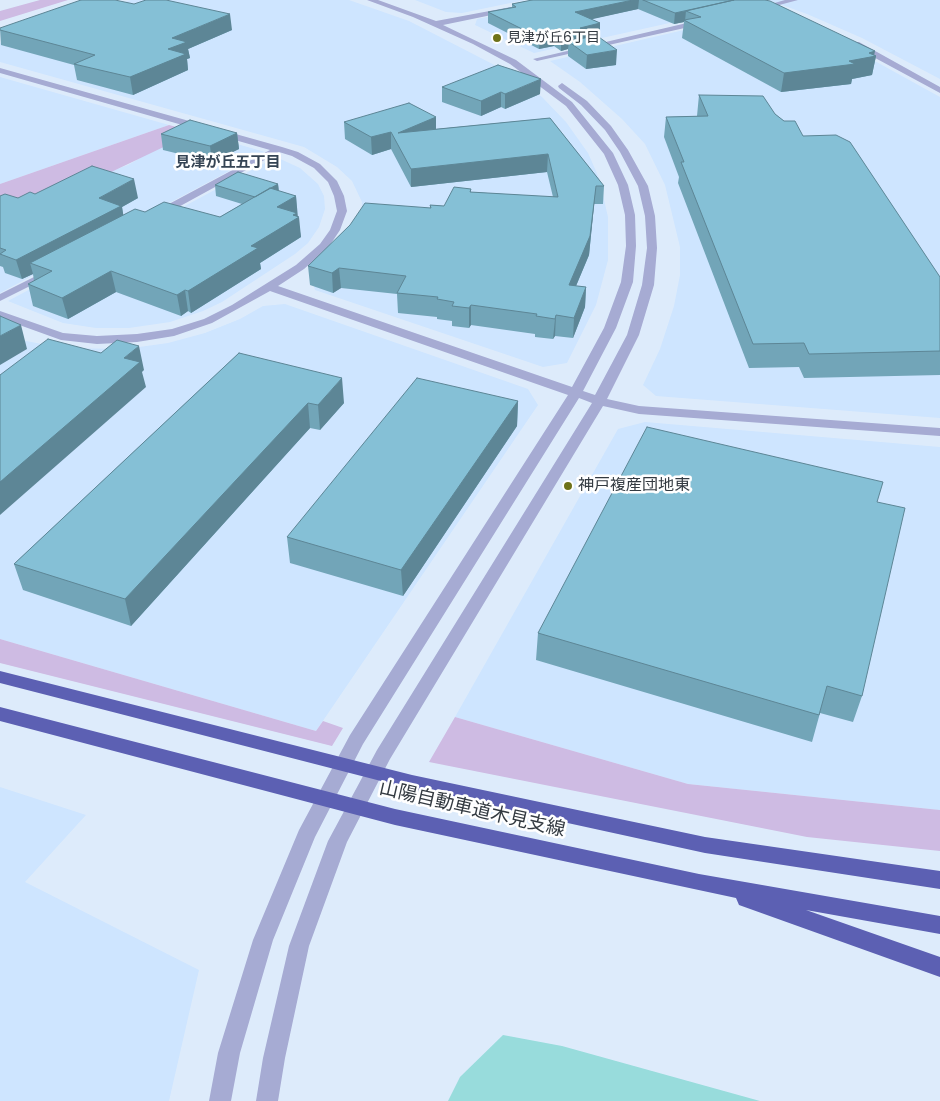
<!DOCTYPE html>
<html>
<head>
<meta charset="utf-8">
<style>
  body { margin:0 }
  canvas { display:block; background:#ddebfb }
</style>
</head>
<body>
<canvas width="940" height="1101"></canvas>
<script>
const c = document.querySelector('canvas').getContext('2d');
c.lineJoin = 'round';
function fill(path, color) { c.fillStyle = color; c.fill(path, 'evenodd'); }
const poly = rows => new Path2D(rows.map(r => 'M' + r).join(''));
function stroke(path, color, width, dash) { c.strokeStyle = color; c.lineWidth = width; c.lineCap = dash ? 'butt' : 'round'; c.setLineDash(dash || []); c.stroke(path); }
function drawText(font, color, halo, rows, align = 'center') {
  c.font = font + ' Poppins,"Noto Sans JP",sans-serif'; c.lineWidth = 5; c.setLineDash([]); c.textBaseline = 'middle'; c.strokeStyle = halo; c.fillStyle = color; for (const [text, x, y, turn = 0] of rows) {
    c.save(); c.translate(x, y); c.rotate((+turn || 0) * Math.PI / 180); c.textAlign = isNaN(turn) ? turn : align; if (halo) c.strokeText(text, 0, 0); c.fillText(text, 0, 0); c.restore();
  }
}
const built = poly([
  [131,0,349,0,409,21,510,73,542,97,566,122,588,153,599,178,608,217,608,260,596,305,567,363,543,367,315,290,312,279,360,223,362,202,352,181,337,167,304,147,0,62,0,43,58,22],
  [415,0,525,0,462,13,446,12],
  [571,0,736,0,751,5,534,53,475,25,477,19],
  [768,0,940,0,940,79,862,38,807,14],
  [766,11,853,49,940,97,940,418,656,396,643,385,660,349,674,306,680,275,680,247,665,185,645,144,622,119,580,82,550,61],
  [0,77,169,125,0,184],
  [195,132,265,152,0,293,0,212,128,165,152,151],
  [276,157,300,168,318,184,324,196,325,209,319,227,308,243,295,254,222,302,203,311,170,322,129,328,96,328,63,323,8,301],
  [285,304,528,389,538,405,316,731,0,639,0,330,26,341,63,348,125,349,168,343,205,333,240,319,263,306],
  [645,422,940,447,940,810,688,784,455,717,618,429],
  [0,787,86,815,25,882,199,970,169,1101,0,1101]
]);
const green = poly([
  [40,0,68,0,0,21,0,11],
  [169,125,195,132,61,196,0,212,0,184],
  [0,639,316,731,323,721,343,728,332,746,0,663],
  [455,717,688,784,940,810,940,851,807,837,429,762]
]);
const water = poly([
  [503,1035,562,1046,760,1101,448,1101,460,1077]
]);
const minor = poly([
  [367,0,378,0,436,21,511,7,511,11,443,25,516,60,572,102,613,153,628,185,635,215,636,246,633,282,616,328,583,391,595,395,627,335,642,285,647,248,645,216,638,186,620,152,605,130,581,105,559,88,558,86,562,83,587,101,611,126,628,150,648,186,655,216,657,248,654,285,639,335,607,399,639,406,940,428,940,436,639,414,603,406,390,759,347,842,309,946,285,1058,278,1101,256,1101,263,1058,289,946,328,841,377,750,592,403,579,398,363,744,315,837,273,940,240,1053,231,1101,209,1101,218,1053,253,940,299,830,350,735,568,395,270,291,212,323,174,336,137,342,97,344,61,340,0,318,0,311,63,333,97,336,137,334,172,329,204,319,232,305,296,265,320,244,330,230,337,211,334,196,328,182,314,168,292,156,279,152,162,216,154,216,154,212,270,150,0,73,0,68,282,147,298,152,320,164,337,181,344,196,347,211,340,230,328,248,304,269,278,286,572,387,604,328,621,282,626,246,625,215,618,185,604,154,566,106,510,64,473,44,413,17,367,0],
  [785,0,798,0,768,8,764,6,785,0],
  [704,19,707,19,707,23,537,61,533,59,704,19],
  [853,42,859,42,940,87,940,93,853,46,853,42],
  [52,268,56,269,56,273,0,301,0,294,52,268]
]);
const highway = poly([
  [0,671,412,775,705,837,940,871,940,889,705,853,412,789,0,683,0,671],
  [0,707,395,809,699,874,940,916,940,934,806,910,940,957,940,977,739,905,736,898,395,825,0,721,0,707]
]);
const wall = poly([
  [532,0,765,0,876,56,872,75,852,79,851,84,781,92,682,38,684,22,674,24,638,9,591,19,600,23,600,34,588,37,616,65,586,69,568,56,568,49,561,51,554,46,539,49,488,23,488,12,512,7,512,4],
  [0,28,232,30,188,49,190,58,187,59,188,70,133,95,77,80,74,65,1,45],
  [442,87,540,94,505,109,501,107,481,116,442,102],
  [699,95,775,114,803,136,940,277,940,375,804,378,799,367,749,368,678,183,679,177,664,137,666,117,697,116],
  [436,117,436,129,550,118,604,186,603,204,594,204,589,255,576,286,586,287,585,307,573,338,555,336,553,339,535,337,535,334,471,325,469,328,452,326,452,321,437,319,437,317,398,313,397,294,341,288,333,293,310,285,308,266,430,208,430,205,444,206,471,189,471,192,553,197,547,172,411,187,391,149,372,155,345,139,344,122],
  [237,133,239,149,212,162,163,150,161,134],
  [278,184,279,191,296,196,297,216,301,237,260,263,261,269,191,313,188,311,181,316,116,292,68,319,33,306,28,284,34,281,33,274,22,279,5,273,3,267,0,266,0,196,18,198,35,194,138,198,122,207,123,215,145,212,220,217,242,204,216,196,215,185],
  [239,353,344,403,320,430,310,428,131,626,23,590,14,564],
  [518,401,517,426,403,596,290,563,287,537],
  [877,502,862,696,853,722,820,713,812,742,536,660,538,633]
]);
const shadedWall = poly([
  [633,0,639,0,638,9,575,23,575,12],
  [686,11,685,21,684,20,684,22,674,24,675,13],
  [230,14,232,30,188,49,190,58,187,59,188,70,133,95,130,77,168,49,172,38],
  [600,23,600,34,569,42,568,49,561,51,561,39,580,28],
  [555,34,554,46,539,49,540,38],
  [617,50,616,65,586,69,587,55],
  [875,51,874,56,876,56,872,75,852,79,851,84,781,92,784,73],
  [541,79,540,94,505,109,505,94],
  [501,92,501,107,481,116,481,101],
  [436,117,436,135,398,133],
  [391,132,391,149,372,155,371,137],
  [237,133,239,149,212,162,210,146],
  [548,154,547,172,411,187,411,169],
  [134,179,138,198,122,207,125,225,30,263,33,274,22,279,16,260,99,198],
  [278,184,279,195,255,197],
  [596,186,589,255,568,305,569,285],
  [296,196,298,218,299,217,301,237,260,263,261,269,191,313,188,291,251,246,277,207],
  [339,268,341,288,333,293,332,273],
  [111,271,116,292,68,319,62,298],
  [586,287,585,307,573,338,574,318],
  [185,290,188,311,181,316,177,295],
  [471,305,471,325,469,328,469,308],
  [556,315,555,336,553,339,555,319],
  [21,325,27,349,0,365,0,336],
  [139,346,144,370,142,372,146,387,0,515,0,482,124,358],
  [342,378,344,403,320,430,318,405],
  [518,401,517,426,403,596,401,570],
  [308,403,310,428,131,626,125,599]
]);
const building = poly([
  [81,0,115,0,134,4,146,0,166,0,230,14,172,38,187,42,168,49,186,54,130,77,74,64,95,55,0,30,0,28,81,0],
  [532,0,633,0,575,12,600,23,580,28,588,33,561,39,555,34,540,38,488,12,516,7,512,4,532,0],
  [643,0,734,0,675,13,643,0],
  [734,0,765,0,770,1,875,51,869,53,876,56,849,61,855,64,784,73,684,20,701,17,686,11,734,0],
  [596,35,617,50,587,55,569,42,596,35],
  [498,65,541,79,505,94,501,92,481,101,442,87,498,65],
  [699,95,763,96,775,114,784,121,795,121,803,136,836,135,850,142,940,277,940,351,809,354,804,343,753,344,681,162,684,162,666,117,708,116,699,95],
  [409,103,436,117,398,133,550,118,604,186,596,186,590,236,569,285,586,287,574,318,556,315,555,319,536,316,537,314,471,305,469,308,452,306,454,302,437,299,438,297,397,293,406,276,339,268,332,273,308,266,350,225,365,203,431,208,430,205,444,206,454,187,471,189,470,192,558,197,548,154,411,169,391,132,371,137,344,122,409,103],
  [190,120,237,133,210,146,161,134,190,120],
  [92,166,134,179,99,198,121,206,16,260,0,254,6,250,0,248,0,196,5,194,18,198,30,192,35,194,92,166],
  [238,172,278,184,255,197,215,185,238,172],
  [270,188,296,196,277,207,297,213,293,215,299,217,251,246,258,248,188,291,185,290,177,295,111,271,62,298,28,284,52,271,30,263,135,209,145,212,164,202,220,217,270,188],
  [0,316,21,325,0,336,0,316],
  [48,339,101,353,117,340,139,346,124,358,140,362,0,482,0,375,48,339],
  [239,353,342,378,318,405,308,403,125,599,14,564,239,353],
  [417,378,518,401,401,570,287,537,417,378],
  [647,427,883,482,877,502,905,508,862,696,827,686,819,715,538,633,647,427]
]);
const markers = [
  [497,38,5,"#6e7218"],
  [568,486,5,"#6e7218"]
];
const farPoinames = [
  ["見津が丘6丁目",507,38]
];
const farNeighbourhoodnames = [
  ["見津が丘五丁目",228,163]
];
const poiNames = [
  ["神戸複産団地東",578,486]
];
const nearStreetnames = [
  ["山陽自動車道木見支線",472,810,13]
];
fill(built, '#cee5ff');
fill(green, '#cebbe3');
fill(water, '#98dcdc');
fill(minor, '#a6abd3');
fill(highway, '#5c60b3');
fill(wall, '#72a5b8');
fill(shadedWall, '#5d8696');
fill(building, '#85c0d6');
stroke(building, '#5d8696', 1);
for (const [x, y, r, color] of markers) { const dot = new Path2D(); dot.arc(x, y, r, 0, 2 * Math.PI); c.fillStyle = color; c.fill(dot); stroke(dot, '#fff', 2); }
drawText('14px', '#333a41', '#fff', farPoinames, 'left');
drawText('bold 15px', '#354454', '#fff', farNeighbourhoodnames);
drawText('16px', '#333a41', '#fff', poiNames, 'left');
drawText('19px', '#333a41', '#fff', nearStreetnames);
</script>
</body>
</html>
